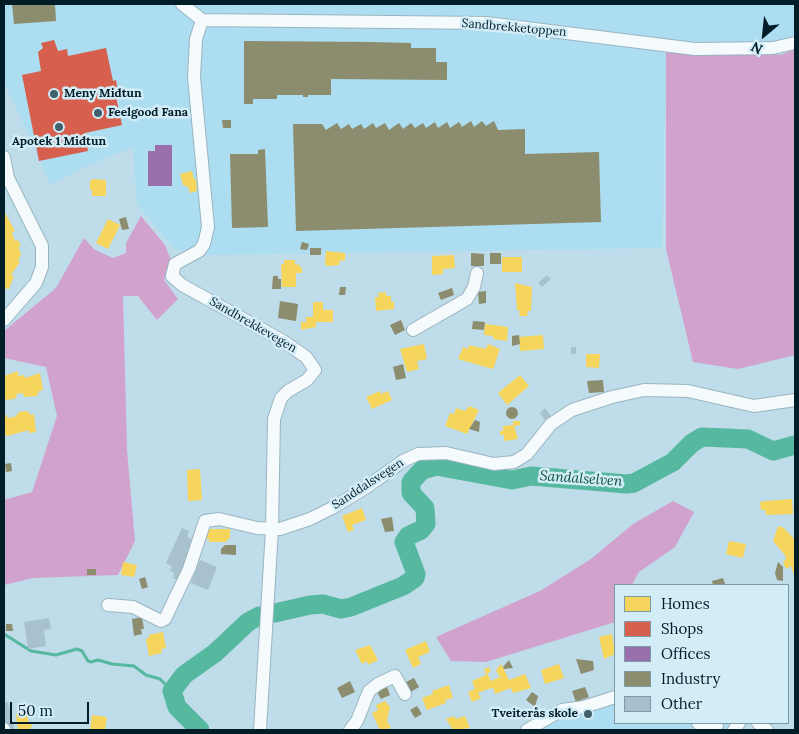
<!DOCTYPE html>
<html>
<head>
<meta charset="utf-8">
<style>
  body { margin:0 }
  #map { position:relative; width:799px; height:734px; overflow:hidden; background:#bedce9; font-family:Lora,serif }
  canvas { display:block }
  .frame { position:absolute; inset:0; border:5px solid #001d28; pointer-events:none }
  .legend { position:absolute; left:614px; top:584px; width:175px; height:140px; box-sizing:border-box; background:#d2edf8; border:1px solid #7e9aa5; margin:0; padding:6px 9px; list-style:none; font-size:15px; color:#001d28 }
  .legend li { display:flex; align-items:center; gap:10px; height:25px }
  .legend b { width:25px; border:1px solid #7e9aa5 }
  .north { position:absolute; left:739px; top:10px; width:50px; height:50px; -webkit-text-stroke:4px #d2edf8; paint-order:stroke; rotate:208deg; font-size:14px; font-weight:700; line-height:20px; text-align:center; color:#001d28 }
  .north::after { content:''; display:block; margin:auto; width:18px; height:22px; background:#001d28; clip-path:polygon(50% 0,100% 100%,50% 72%,0 100%) }
  .scale { position:absolute; left:10px; top:702px; width:79px; height:22px; box-sizing:border-box; border:2px solid #001d28; border-top:0; padding-left:6px; font-size:15px; line-height:18px; white-space:nowrap; color:#001d28; -webkit-text-stroke:4px #d2edf8; paint-order:stroke }
</style>
</head>
<body>
<div id="map">
<canvas width="799" height="734"></canvas>
<div class="frame"></div>
<ul class="legend">
<li><b style="height:14px;background:#f6d55c"></b>Homes</li>
<li><b style="height:14px;background:#d6604d"></b>Shops</li>
<li><b style="height:14px;background:#9970ab"></b>Offices</li>
<li><b style="height:14px;background:#8c8c6e"></b>Industry</li>
<li><b style="height:14px;background:#a7c2ce"></b>Other</li>
</ul>
<div class="north">N</div>
<div class="scale">50 m</div>
</div>
<script>
const c = document.querySelector('canvas').getContext('2d');
c.lineJoin = 'round';
function fill(path, color) { c.fillStyle = color; c.fill(path, 'evenodd'); }
const poly = rows => new Path2D(rows.map(r => 'M' + r).join(''));
function stroke(path, color, width, dash) { c.strokeStyle = color; c.lineWidth = width; c.lineCap = dash ? 'butt' : 'round'; c.setLineDash(dash || []); c.stroke(path); }
function drawText(font, color, halo, rows, align = 'center') {
  c.font = font + ' Lora,serif'; c.lineWidth = 5; c.setLineDash([]); c.textBaseline = 'middle'; c.strokeStyle = halo; c.fillStyle = color; for (const [text, x, y, turn = 0] of rows) {
    c.save(); c.translate(x, y); c.rotate((+turn || 0) * Math.PI / 180); c.textAlign = isNaN(turn) ? turn : align; if (halo) c.strokeText(text, 0, 0); c.fillText(text, 0, 0); c.restore();
  }
}
const built = poly([
  [4,4,795,4,795,46,666,55,662,248,206,255,174,249,137,204,133,147,82,168,51,185,4,81],
  [615,696,615,723,753,723,737,730,533,730,575,705]
]);
const forest = poly([
  [666,42,781,55,795,48,795,355,738,369,693,362,666,249],
  [141,216,165,245,171,260,164,280,178,299,157,320,138,296,123,296,127,450,135,541,118,575,33,578,4,585,4,500,32,492,57,416,46,367,4,358,4,331,56,288,84,238,95,250,113,258,126,253,126,243],
  [673,501,694,512,675,547,639,572,632,585,615,585,615,622,486,662,451,661,436,637,540,591,591,559,633,524]
]);
const homes = poly([
  [192,171,194,179,196,179,197,191,190,193,188,187,183,185,180,174],
  [93,179,106,180,106,196,92,196,92,190,90,190,90,181],
  [4,211,15,231,12,233,15,241,18,240,21,246,18,247,21,254,18,261,20,262,11,275,14,276,9,289,6,288,4,293],
  [108,219,120,225,108,249,96,243],
  [326,251,345,253,345,261,340,260,339,265,327,266,325,264],
  [454,255,455,268,443,269,443,274,432,275,432,256],
  [502,257,522,257,522,272,502,272],
  [284,260,295,260,295,264,299,265,302,269,302,273,296,273,296,287,282,287,281,264,284,264],
  [515,283,532,287,531,311,528,311,527,316,519,316,520,311,517,310],
  [386,292,386,296,391,296,391,302,394,302,394,309,376,311,375,297,379,297,378,293],
  [313,302,323,302,323,310,333,310,333,322,316,322,316,327,301,330,301,322,306,322,306,317,313,317],
  [485,324,508,327,507,341,493,339,493,336,484,335],
  [543,335,544,349,520,351,519,337],
  [424,344,427,359,417,361,419,369,407,372,400,349],
  [488,344,500,349,493,369,458,359,463,347,468,349,469,345,486,349],
  [586,354,600,354,599,368,586,367],
  [18,371,18,376,24,375,25,378,40,373,43,390,39,391,37,396,24,397,23,393,16,394,17,397,14,399,4,400,4,376],
  [520,375,529,386,507,405,498,393],
  [380,391,381,394,388,391,392,400,372,409,366,397],
  [469,406,479,410,467,434,445,426,450,413,454,414,456,408,465,411],
  [25,411,29,412,30,415,34,414,36,432,29,433,29,430,7,436,4,434,4,416,7,415,7,418,15,417,19,412],
  [513,421,520,421,520,425,514,426,518,439,504,441,504,435,500,435,500,431,503,431,503,426,513,425],
  [200,469,202,500,188,501,187,470],
  [792,499,793,514,766,515,765,510,761,510,760,502,765,501],
  [362,508,366,520,352,525,354,530,348,532,342,516],
  [778,526,784,528,794,539,795,578,791,566,786,569,783,562,786,559,785,555,773,541],
  [207,529,230,529,230,539,227,539,227,542,209,542,209,539,206,539],
  [729,541,746,544,743,558,726,554],
  [123,562,137,565,134,577,121,575],
  [163,632,166,648,161,649,162,653,149,656,146,639,149,638,149,635],
  [612,634,615,654,604,659,599,637],
  [426,641,430,652,418,657,421,664,413,668,405,650],
  [370,645,378,660,368,665,367,661,362,664,355,650],
  [559,664,564,678,545,684,541,670],
  [500,665,502,665,509,680,525,674,531,688,513,693,511,688,495,694,493,688,488,689,478,693,481,698,472,702,468,692,475,689,472,681,486,675,484,669,489,667,491,672,487,673,491,681,502,676,499,676,496,670],
  [449,685,453,698,445,700,446,703,427,710,422,698,433,694,432,691],
  [385,701,390,707,387,721,391,728,380,730,372,713,378,710,376,705],
  [26,711,29,723,31,722,32,727,30,728,30,730,18,730,16,714],
  [92,715,107,717,105,730,90,730],
  [454,716,456,719,465,716,470,728,453,730,446,719]
]);
const shops = poly([
  [54,40,58,51,67,49,68,56,106,48,113,81,116,80,118,92,115,92,122,125,85,133,88,151,39,161,22,75,41,71,38,52,43,48,41,43]
]);
const offices = poly([
  [155,145,172,145,172,186,148,186,148,151,155,151]
]);
const industry = poly([
  [12,4,55,4,56,21,14,24],
  [244,41,372,42,411,43,411,48,436,48,436,62,447,62,447,80,331,79,331,95,308,95,308,97,303,97,303,95,277,95,277,99,253,99,253,104,244,104],
  [222,120,231,120,231,128,223,128],
  [471,121,474,127,482,121,486,126,494,121,498,130,525,129,525,154,599,152,601,222,296,231,293,124,322,124,326,130,337,123,341,129,349,124,352,129,361,124,364,129,373,123,376,128,385,123,389,130,399,123,403,129,411,123,415,128,423,123,426,128,435,122,438,128,447,122,450,128,459,122,462,127],
  [265,149,268,227,232,228,230,154,258,154,258,150],
  [126,217,129,229,122,230,119,219],
  [302,242,309,244,307,250,300,249],
  [310,248,321,248,321,255,310,255],
  [471,253,484,254,484,266,471,266],
  [490,253,501,253,501,264,490,264],
  [273,276,278,276,278,279,281,279,281,289,272,289],
  [340,287,346,287,345,295,339,295],
  [452,288,454,295,441,300,438,293],
  [486,291,486,303,479,304,478,292],
  [280,301,298,304,296,321,278,318],
  [401,320,405,330,395,335,390,325],
  [473,321,485,322,484,330,472,329],
  [519,335,520,344,512,346,512,336],
  [403,364,406,378,396,380,393,367],
  [603,380,604,392,589,393,587,381],
  '506 413a6 6 0 1 1 12 0a6 6 0 1 1-12 0Z',
  [475,420,480,422,479,432,469,429],
  [11,463,12,471,6,472,5,464],
  [392,517,394,531,385,532,381,519],
  [225,545,236,545,236,555,221,554,221,549],
  [778,562,783,567,783,581,777,580,775,573],
  [87,569,96,569,96,575,87,575],
  [145,577,148,587,142,589,139,579],
  [723,578,725,584,713,585,712,581],
  [142,617,144,629,141,629,142,634,134,636,132,619],
  [6,624,12,624,13,631,6,631],
  [576,659,593,661,594,670,581,674],
  [509,660,513,668,504,669,503,667],
  [414,678,419,687,407,694,402,684],
  [350,681,355,692,342,698,337,688],
  [387,687,390,695,381,699,377,692],
  [585,687,589,697,576,702,572,691],
  [532,692,538,696,535,707,526,700],
  [417,706,422,714,415,718,410,710]
]);
const stream = poly([
  [4,634,31,651,56,655,77,649,82,651,88,661,91,662,98,660,112,664,134,666,146,675,160,679,172,691]
]);
const river = poly([
  [275,613,310,605,323,604,341,609,351,607,403,586,415,578,416,574,404,542,408,536,421,530,426,524,425,508,411,493,411,482,422,470,436,466,512,480,531,476,627,484,634,483,673,462,692,443,702,437,748,439,773,451,795,445],
  [200,730,177,707,172,691,184,675,215,653,248,622,259,616]
]);
const building = poly([
  [547,275,551,279,542,287,538,283],
  [571,347,576,347,576,354,571,354],
  [545,408,551,416,545,420,540,413],
  [182,528,189,531,187,537,195,540,179,580,173,578,174,572,170,571,172,566,166,563],
  [200,560,217,567,208,590,191,583],
  [49,618,51,629,44,630,46,646,28,649,24,622],
  [8,702,15,730,6,730,4,721,4,703]
]);
const minor = poly([
  [182,4,202,20,196,39,194,77,208,227,204,244,199,251,175,264,172,276,182,285,283,341,306,357,315,370,307,380,288,391,281,398,274,419,272,529,260,730],
  [202,20,486,23,695,49,773,48,795,43],
  [4,157,8,178,42,246,42,267,36,283,4,320],
  [413,330,467,299,474,287,477,273],
  [108,605,133,607,161,621,165,619,189,569,205,521,219,519,257,528,280,529,310,519,332,508,365,488,403,461,418,454,446,453,494,464,514,462,527,454,551,424,572,410,612,397,644,390,688,391,754,406,795,400],
  [698,723,708,730,717,725],
  [758,723,767,730],
  [4,729,4,730],
  [350,730,357,721,369,691,378,684,395,676,405,694],
  [527,730,562,710,584,707,615,697],
  [734,730,739,723]
]);
const markers = [
  [54,94,5,"#42606c"],
  [98,113,5,"#42606c"],
  [59,127,5,"#42606c"],
  [588,714,5,"#42606c"]
];
const streetNames = [
  ["Sandbrekketoppen",514,28,5],
  ["Sandbrekkevegen",253,325,30],
  ["Sanddalsvegen",368,484,-33]
];
const poiNames = [
  ["Meny Midtun",64,94],
  ["Feelgood Fana",108,113],
  ["Apotek 1 Midtun",59,142,"center"],
  ["Tveiterås skole",578,714,"right"]
];
const waterNames = [
  ["Sandalselven",581,479,4]
];
fill(built, '#acddf0');
fill(forest, '#d1a2cc');
fill(homes, '#f6d55c');
fill(shops, '#d6604d');
fill(offices, '#9970ab');
fill(industry, '#8c8c6e');
stroke(stream, '#56b89e', 3);
stroke(river, '#56b89e', 19);
fill(building, '#a7c2ce');
stroke(minor, '#9ab5c0', 14);
stroke(minor, '#f5fafc', 12);
for (const [x, y, r, color] of markers) { const dot = new Path2D(); dot.arc(x, y, r, 0, 2 * Math.PI); c.fillStyle = color; c.fill(dot); stroke(dot, '#d2edf8', 2); }
drawText('12px', '#001d28', '#d2edf8', streetNames);
drawText('bold 12px', '#001d28', '#d2edf8', poiNames, 'left');
drawText('italic 14px', '#0c4f39', '#d2edf8', waterNames);
</script>
</body>
</html>
